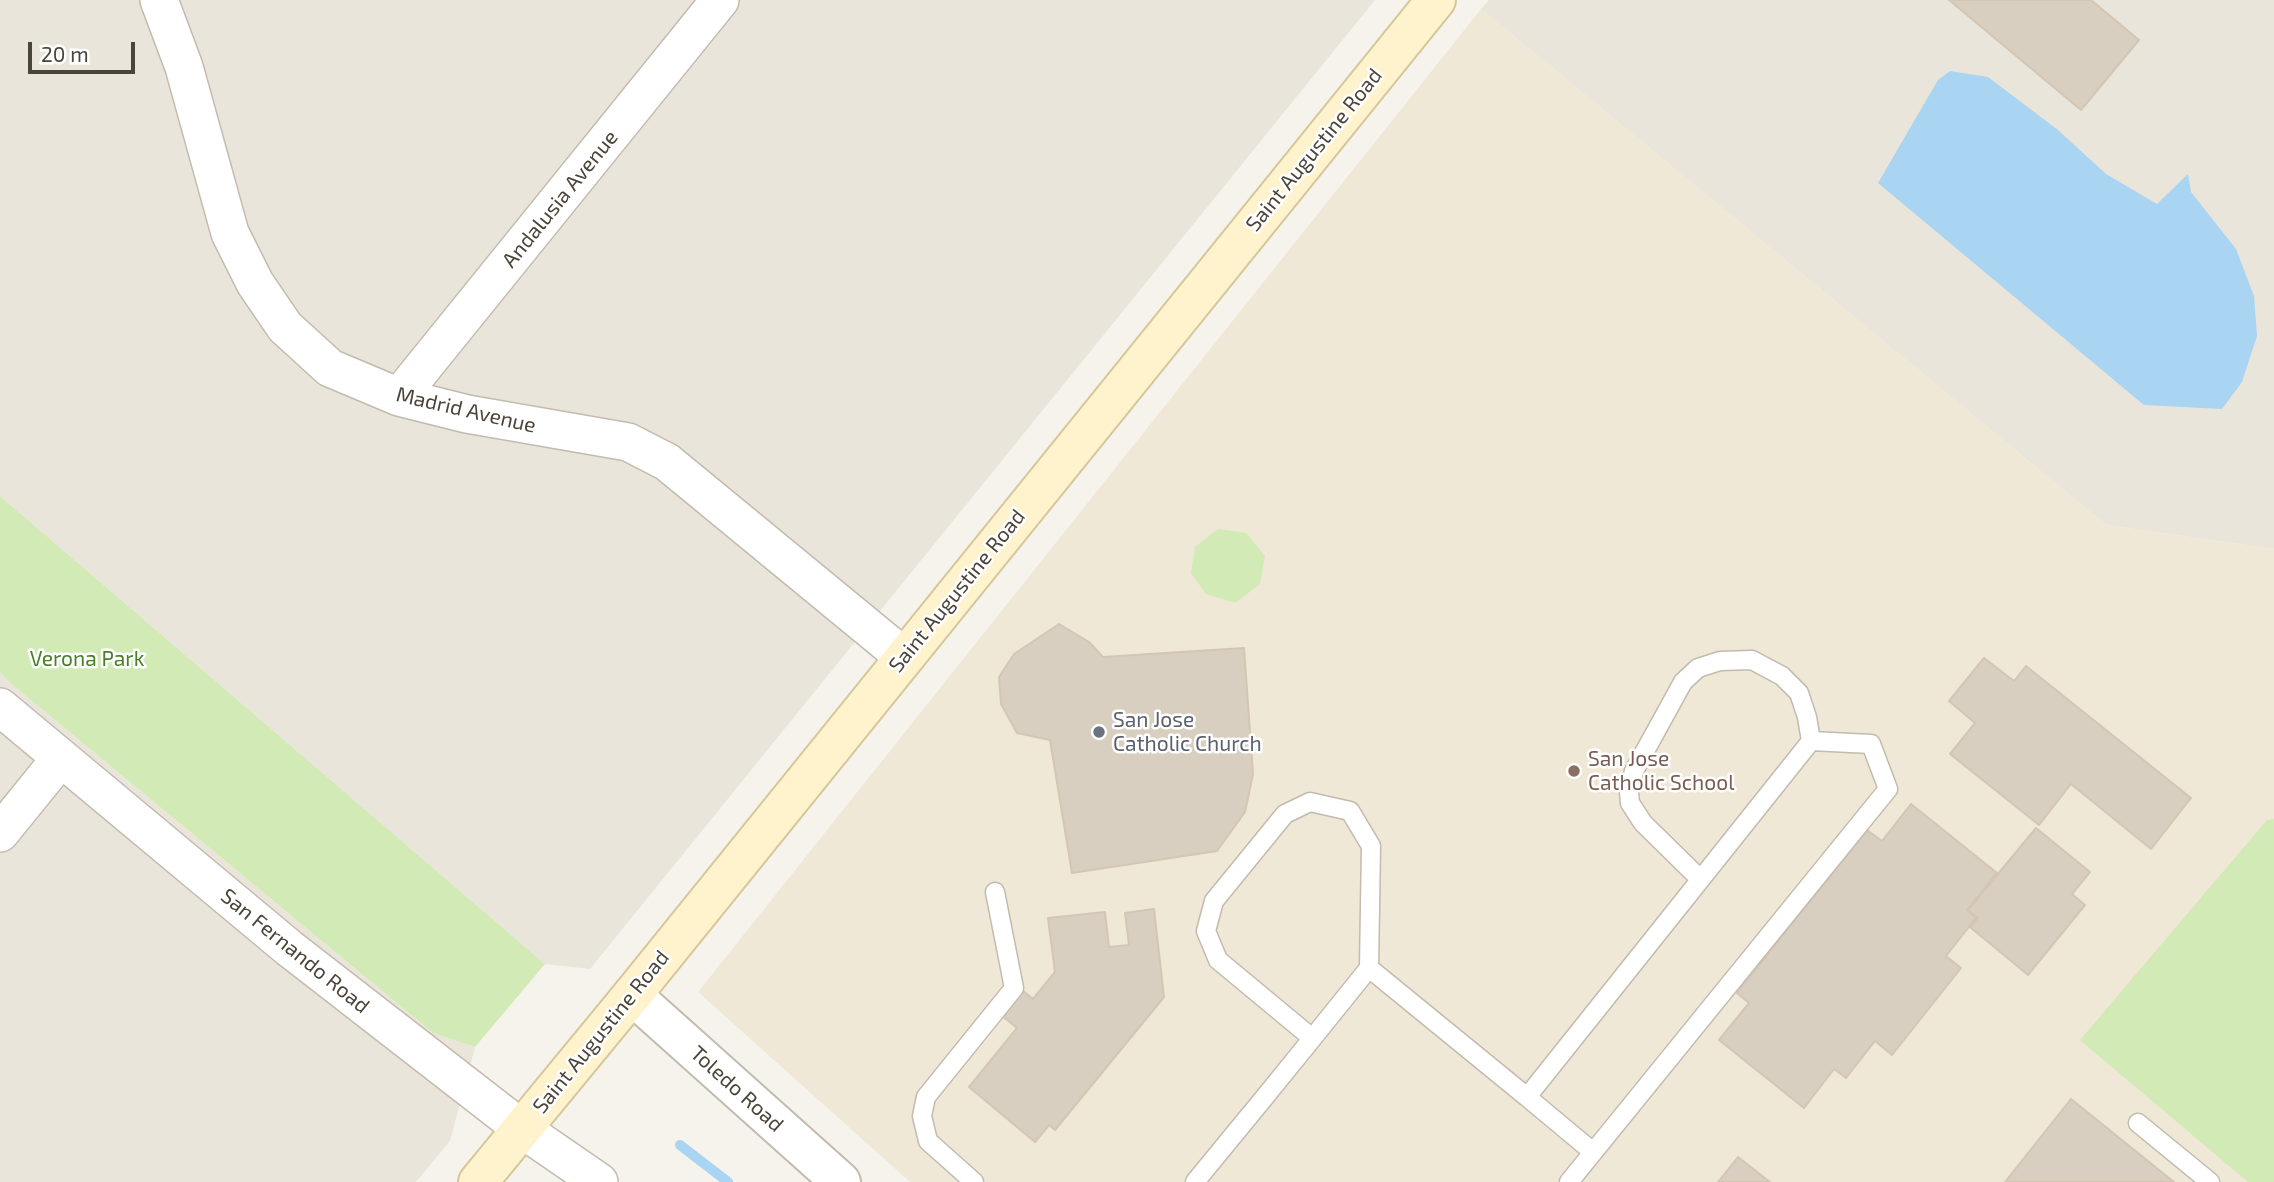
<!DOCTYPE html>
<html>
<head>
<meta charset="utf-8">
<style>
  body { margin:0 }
  #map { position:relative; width:2274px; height:1182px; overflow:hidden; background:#f6f3ec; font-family:"Exo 2",sans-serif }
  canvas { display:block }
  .scale { position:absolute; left:28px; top:42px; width:107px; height:32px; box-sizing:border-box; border:4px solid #4b4439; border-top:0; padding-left:9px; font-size:21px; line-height:24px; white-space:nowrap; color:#4b4439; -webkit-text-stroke:5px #fff; paint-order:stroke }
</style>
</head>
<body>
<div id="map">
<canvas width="2274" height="1182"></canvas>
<div class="scale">20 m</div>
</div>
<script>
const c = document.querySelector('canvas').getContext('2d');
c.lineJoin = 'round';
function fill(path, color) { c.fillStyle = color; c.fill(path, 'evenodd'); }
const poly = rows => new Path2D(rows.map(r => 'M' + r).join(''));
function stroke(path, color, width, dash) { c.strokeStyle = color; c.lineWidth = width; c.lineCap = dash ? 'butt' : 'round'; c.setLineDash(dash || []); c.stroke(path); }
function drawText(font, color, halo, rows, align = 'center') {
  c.font = font + ' "Exo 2",sans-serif'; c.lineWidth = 5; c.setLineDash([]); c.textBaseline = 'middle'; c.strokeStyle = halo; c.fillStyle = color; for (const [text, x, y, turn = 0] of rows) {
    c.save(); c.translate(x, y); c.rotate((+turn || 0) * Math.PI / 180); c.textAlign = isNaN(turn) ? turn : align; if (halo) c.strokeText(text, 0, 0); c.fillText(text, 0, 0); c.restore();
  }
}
const residential = poly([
  [0,0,1375,0,590,969,545,964,0,496],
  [1489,0,2274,0,2274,549,2106,525,1481,9],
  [0,672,8,681,433,1033,475,1047,450,1141,416,1182,0,1182]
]);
const education = poly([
  [1481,9,2106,525,2274,549,2274,1182,910,1182,698,992]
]);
const green = poly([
  [0,496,545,964,475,1047,433,1033,8,681,0,672],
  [1218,529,1246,533,1265,556,1260,584,1235,603,1206,594,1191,573,1195,547],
  [2274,819,2274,1182,2248,1182,2080,1040,2267,820]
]);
const water = poly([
  [1950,71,1988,77,2058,130,2106,174,2157,204,2188,174,2191,192,2236,249,2254,296,2257,336,2242,382,2222,409,2144,405,1878,183,1938,80]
]);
const stream = poly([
  [680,1145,728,1182]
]);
const building = poly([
  [1949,0,2091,0,2139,40,2081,110,1949,0],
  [1059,624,1089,642,1103,657,1244,648,1253,774,1245,812,1217,851,1072,873,1050,740,1017,733,1001,704,999,677,1014,654,1059,624],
  [1984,658,2014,681,2026,666,2191,798,2151,849,2071,784,2039,825,1950,754,1975,723,1949,701,1984,658],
  [1911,804,1997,873,1967,910,1976,918,1946,956,1961,968,1892,1055,1875,1041,1846,1078,1834,1069,1804,1108,1719,1040,1749,1003,1737,993,1867,830,1882,841,1911,804],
  [2036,828,2090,872,2072,894,2085,905,2028,975,1970,927,1978,918,1968,910,2036,828],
  [1154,909,1164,997,1055,1130,1049,1125,1035,1142,969,1087,1017,1028,1001,1015,1022,990,1033,999,1055,972,1048,918,1105,912,1109,947,1129,945,1125,913,1154,909],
  [2071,1099,2174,1182,2005,1182,2071,1099],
  [1738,1157,1770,1182,1718,1182,1738,1157]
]);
const service = poly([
  [1700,879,1643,823,1630,803,1629,792,1634,771,1683,682,1698,668,1720,661,1752,660,1782,676,1799,693,1807,717,1811,741],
  [1369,968,1527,1097,1811,741,1871,744,1888,789,1569,1182],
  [1527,1097,1593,1152],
  [2138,1123,2210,1182],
  [974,1182,928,1141,922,1116,926,1097,1014,988,995,892],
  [1195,1182,1245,1121,1255,1109,1307,1045,1369,968,1371,846,1350,811,1310,802,1285,814,1214,901,1206,931,1218,960,1312,1038]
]);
const minor = poly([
  [159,0,184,67,230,233,255,283,285,327,330,368,399,397,467,414,628,442,667,462,904,657],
  [399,397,720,0],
  [0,707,289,948,522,1129,599,1182],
  [0,833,60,759]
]);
const tertiary = poly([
  [632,995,841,1182]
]);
const secondary = poly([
  [478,1182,632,995,1436,0]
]);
const markers = [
  [1099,732,7,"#6b7280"],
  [1574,771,7,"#8d6e63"]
];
const streetNames = [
  ["Saint Augustine Road",1314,150,-51],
  ["Andalusia Avenue",560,199,-51],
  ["Madrid Avenue",466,410,13],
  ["Saint Augustine Road",957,591,-51],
  ["San Fernando Road",295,951,39],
  ["Saint Augustine Road",601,1032,-51],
  ["Toledo Road",737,1089,42]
];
const parkNames = [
  ["Verona Park",87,659]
];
const worshipNames = [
  ["San Jose",1113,720],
  ["Catholic Church",1113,744]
];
const educationNames = [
  ["San Jose",1588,759],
  ["Catholic School",1588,783]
];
fill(residential, '#eae5da');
fill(education, '#efe8d6');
fill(green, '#d2eab5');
fill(water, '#a9d4f2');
stroke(stream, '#a9d4f2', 10);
fill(building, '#d8cfc1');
stroke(building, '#d3c7b4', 2);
stroke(service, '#c2bbae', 21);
stroke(minor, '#c2bbae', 40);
stroke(tertiary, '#c2bbae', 42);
stroke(secondary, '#d6c79b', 42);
stroke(service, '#fff', 18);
stroke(minor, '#fff', 37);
stroke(tertiary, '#fff', 38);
stroke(secondary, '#fff3cd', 38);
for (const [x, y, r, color] of markers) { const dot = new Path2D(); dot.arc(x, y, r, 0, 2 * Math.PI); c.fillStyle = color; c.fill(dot); stroke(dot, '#fff', 2.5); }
drawText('21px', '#4b4439', '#fff', streetNames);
drawText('21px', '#4a7f2a', '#fff', parkNames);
drawText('21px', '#5b616d', '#fff', worshipNames, 'left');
drawText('21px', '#785e54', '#fff', educationNames, 'left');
</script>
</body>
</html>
